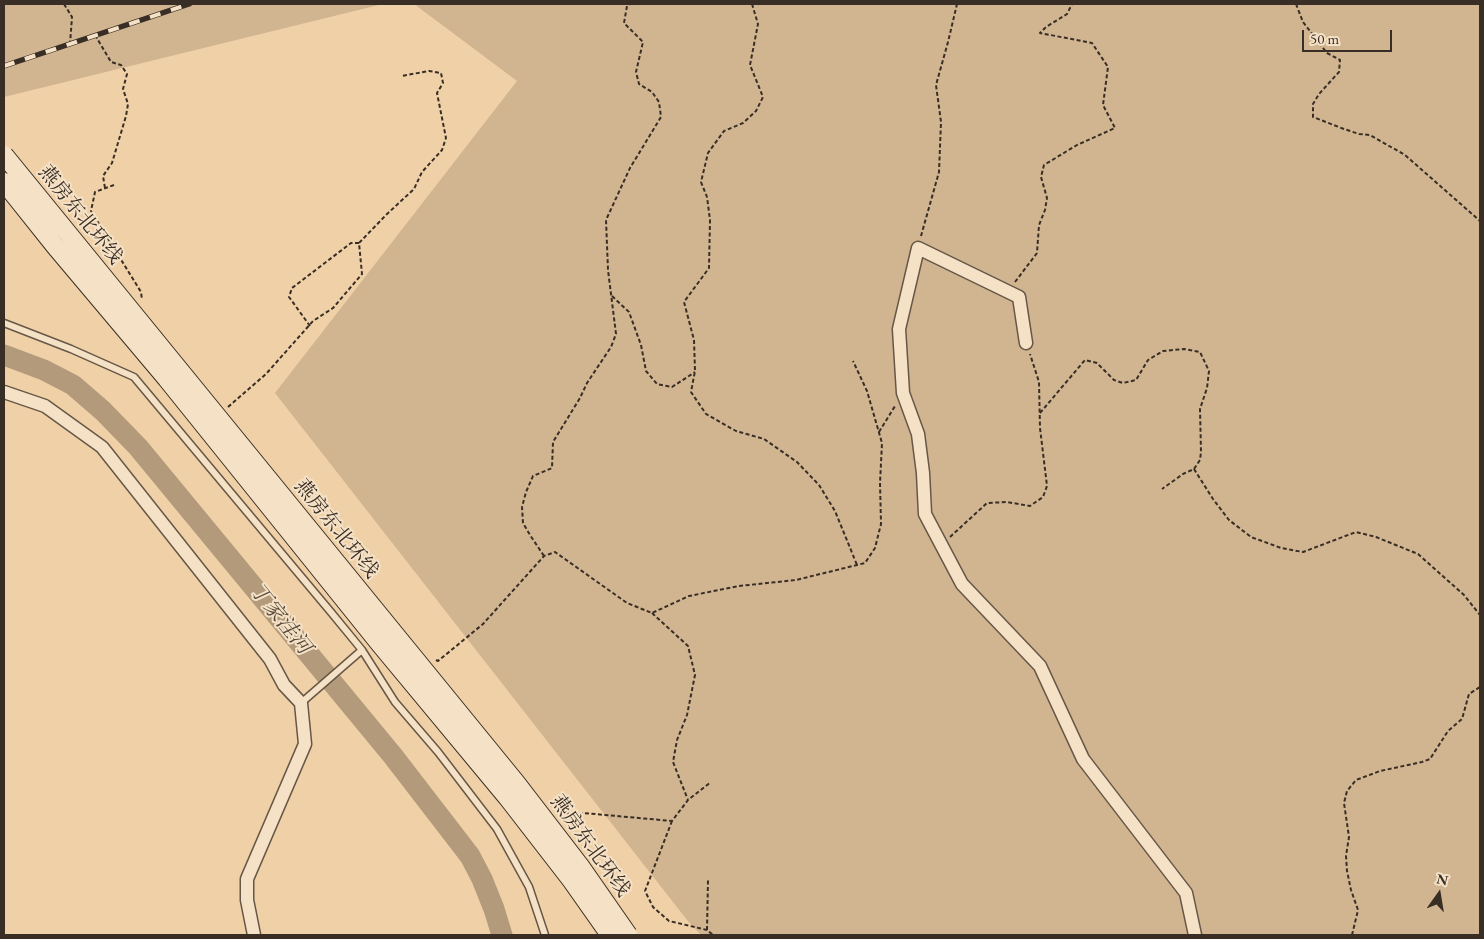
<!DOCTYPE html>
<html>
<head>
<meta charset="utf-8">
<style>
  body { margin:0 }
  #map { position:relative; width:1484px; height:939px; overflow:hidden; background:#f0d1a7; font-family:"EB Garamond",serif }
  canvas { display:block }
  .frame { position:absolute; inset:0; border:5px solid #392e25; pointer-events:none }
  .north { position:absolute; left:1414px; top:869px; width:50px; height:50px; -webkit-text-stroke:4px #f5e1c6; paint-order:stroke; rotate:13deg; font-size:14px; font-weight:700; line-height:20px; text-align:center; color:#392e25 }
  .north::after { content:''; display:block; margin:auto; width:18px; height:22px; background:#392e25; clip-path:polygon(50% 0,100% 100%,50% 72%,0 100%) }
  .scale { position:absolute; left:1302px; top:30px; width:90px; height:22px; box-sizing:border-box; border:2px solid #392e25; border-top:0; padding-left:6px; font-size:15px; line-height:18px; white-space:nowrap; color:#392e25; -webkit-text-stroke:4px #f5e1c6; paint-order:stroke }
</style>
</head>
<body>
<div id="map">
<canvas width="1484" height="939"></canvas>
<div class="frame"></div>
<div class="north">N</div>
<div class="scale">50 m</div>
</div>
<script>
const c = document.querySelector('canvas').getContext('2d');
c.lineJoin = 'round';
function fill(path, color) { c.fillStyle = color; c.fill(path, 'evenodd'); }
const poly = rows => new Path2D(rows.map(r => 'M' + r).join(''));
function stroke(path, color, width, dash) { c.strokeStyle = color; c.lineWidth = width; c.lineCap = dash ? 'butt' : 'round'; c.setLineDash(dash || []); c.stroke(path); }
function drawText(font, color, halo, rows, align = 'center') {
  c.font = font + ' "EB Garamond","Noto Serif SC",serif'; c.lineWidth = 4; c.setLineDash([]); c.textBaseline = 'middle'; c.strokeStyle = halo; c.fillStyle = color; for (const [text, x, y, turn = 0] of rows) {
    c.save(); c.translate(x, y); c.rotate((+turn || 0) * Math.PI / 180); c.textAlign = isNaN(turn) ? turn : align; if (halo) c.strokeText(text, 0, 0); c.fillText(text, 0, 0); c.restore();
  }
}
const green = poly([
  [4,4,383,4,4,97],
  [414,4,1480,4,1480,935,701,935,687,920,275,393,517,81]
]);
const river = poly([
  [4,355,44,370,73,385,103,411,138,447,393,756,470,856,482,879,494,909,502,935]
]);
const path = poly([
  [64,4,72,17,70,44],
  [752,4,758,24,750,65,763,97,756,111,743,123,724,131,708,153,701,182,707,197,710,220,709,268,684,302,694,340,695,371,691,392,706,414,736,431,764,439,797,462,819,485,835,511,857,565],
  [1296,4,1303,22,1327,53,1340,60,1339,72,1319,94,1313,104,1313,117,1344,129,1359,134,1370,135,1405,155,1480,221],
  [95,35,111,62,121,65,127,74,123,89,128,104,126,116,112,163,103,176,105,188],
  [114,185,95,192,91,211,141,292,142,300],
  [921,236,939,172,941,122,936,85,948,42,957,4],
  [1015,282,1037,253,1039,225,1045,210,1047,198,1041,177,1044,165,1077,145,1115,128,1103,105,1108,67,1092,43,1040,33,1046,27,1067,14,1072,4],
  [612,296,629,312,641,345,646,371,657,384,672,387,695,372],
  [310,326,289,297,292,288,351,243,359,243],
  [228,407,266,374,313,321,333,308,362,274,359,243,387,214,414,189,422,172,442,150,446,138,437,93,443,83,441,73,429,71,401,76],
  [1040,413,1085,360,1097,363,1114,380,1123,383,1136,380,1148,360,1163,351,1184,349,1200,352,1209,371,1207,388,1200,409,1201,452,1200,460,1194,469,1183,474,1162,489],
  [879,432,895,406],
  [1194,469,1213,499,1229,520,1251,537,1281,548,1303,552,1356,532,1376,537,1418,554,1464,595,1480,615],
  [950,537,987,503,1007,502,1030,506,1043,497,1047,486,1040,428,1039,382,1030,354],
  [544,556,530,535,523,523,522,507,526,492,533,476,552,468,553,442,580,398,587,383,611,347,616,334,608,270,606,220,630,168,661,117,659,102,652,92,639,84,636,72,643,42,624,23,627,6,630,4],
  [652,613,688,646,695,675,687,715,677,740,673,762,688,800],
  [436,660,438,661,483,624,544,556,555,552,627,603,652,613,689,596,739,586,796,580,865,563,875,548,881,524,880,483,882,443,867,391,853,361],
  [559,814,583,813,672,821,688,800,711,782],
  [672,821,645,891,653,907,669,921,707,930,713,935],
  [707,930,708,880],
  [1352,935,1358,910,1351,890,1347,871,1346,856,1349,837,1344,803,1347,791,1356,780,1380,771,1422,762,1430,759,1448,731,1462,719,1469,694,1480,687]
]);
const service = poly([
  [4,323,71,349,134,377,330,611,362,650,395,702,438,752,497,829,529,887,545,935],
  [301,703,362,650]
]);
const minor = poly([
  [1026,343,1019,297,918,248,899,329,903,393,918,434,923,473,925,514,962,584,1040,666,1083,759,1186,893,1195,935],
  [4,392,45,406,102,447,270,659,284,685,301,703,305,744,247,879,247,900,254,935]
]);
const rail = poly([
  [4,66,189,4]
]);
const secondaryBridge = poly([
  [4,155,517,784,580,866,628,935],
  [4,182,55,246,167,379,380,644,507,797,572,881,610,935]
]);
const streetNames = [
  ["燕房东北环线",80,215,51],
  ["燕房东北环线",336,529,51],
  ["燕房东北环线",590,846,54]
];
const waterNames = [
  ["丁家洼河",280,619,51]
];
fill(green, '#d1b591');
stroke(river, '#b29a7b', 21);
stroke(service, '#675746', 9);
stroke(minor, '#675746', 15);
stroke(path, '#392e25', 2, [4, 2.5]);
stroke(service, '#f5e1c6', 6);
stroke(minor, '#f5e1c6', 12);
stroke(rail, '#392e25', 5.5);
stroke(rail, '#f5e1c6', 4, [11]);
stroke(secondaryBridge, '#392e25', 20, []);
stroke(secondaryBridge, '#f5e1c6', 18);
drawText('20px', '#392e25', '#f5e1c6', streetNames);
drawText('italic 21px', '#57493a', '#f5e1c6', waterNames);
</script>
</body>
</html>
